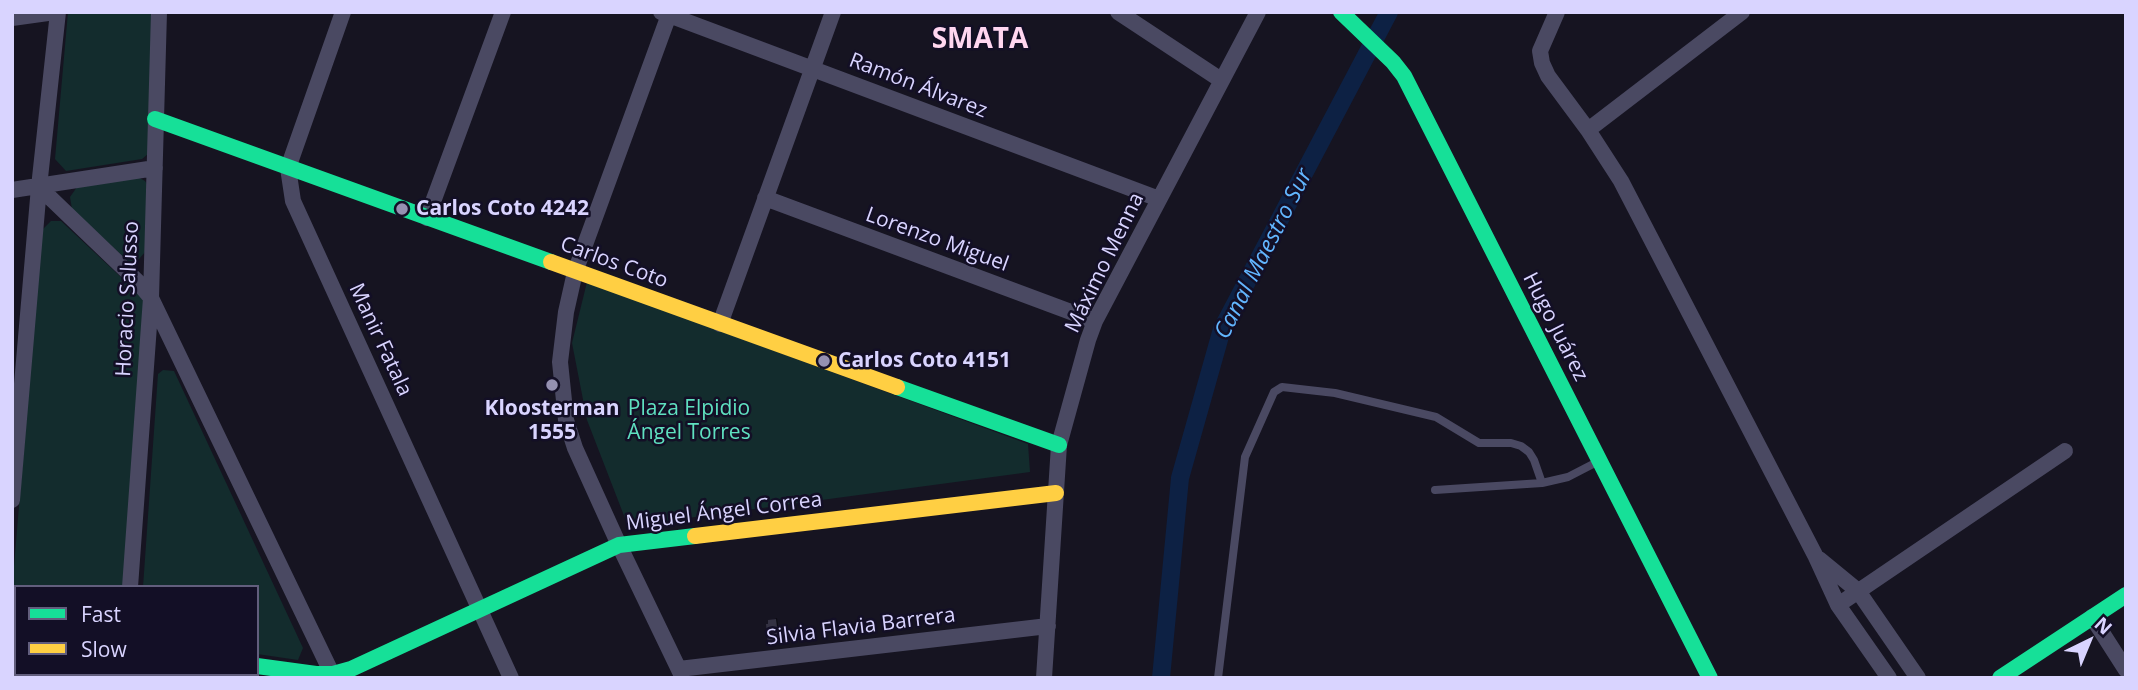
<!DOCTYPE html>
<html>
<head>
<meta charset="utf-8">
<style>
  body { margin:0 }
  #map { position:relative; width:2138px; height:690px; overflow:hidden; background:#161421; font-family:"Open Sans",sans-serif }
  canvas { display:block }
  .frame { position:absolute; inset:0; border:14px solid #d9d4ff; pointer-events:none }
  .legend { position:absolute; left:14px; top:585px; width:245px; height:91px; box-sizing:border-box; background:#130f26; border:2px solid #625e7d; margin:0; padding:9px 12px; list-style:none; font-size:21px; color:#d9d4ff }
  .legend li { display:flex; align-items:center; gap:14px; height:35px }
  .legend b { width:35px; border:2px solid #625e7d }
  .north { position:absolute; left:2054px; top:606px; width:70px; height:70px; -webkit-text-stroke:5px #130f26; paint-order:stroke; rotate:43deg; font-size:19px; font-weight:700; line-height:28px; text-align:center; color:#d9d4ff }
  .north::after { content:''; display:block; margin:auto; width:24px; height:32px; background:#d9d4ff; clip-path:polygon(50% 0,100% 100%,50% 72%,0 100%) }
</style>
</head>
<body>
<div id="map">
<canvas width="2138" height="690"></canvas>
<div class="frame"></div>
<ul class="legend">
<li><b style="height:9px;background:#16e098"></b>Fast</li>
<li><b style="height:9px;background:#ffcf43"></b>Slow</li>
</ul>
<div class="north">N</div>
</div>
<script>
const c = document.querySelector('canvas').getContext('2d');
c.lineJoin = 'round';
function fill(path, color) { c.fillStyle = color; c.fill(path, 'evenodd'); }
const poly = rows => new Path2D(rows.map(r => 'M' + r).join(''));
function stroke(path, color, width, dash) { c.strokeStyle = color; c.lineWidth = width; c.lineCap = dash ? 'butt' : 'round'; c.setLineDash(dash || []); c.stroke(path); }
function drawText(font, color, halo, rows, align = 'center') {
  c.font = font + ' "Open Sans",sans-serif'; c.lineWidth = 5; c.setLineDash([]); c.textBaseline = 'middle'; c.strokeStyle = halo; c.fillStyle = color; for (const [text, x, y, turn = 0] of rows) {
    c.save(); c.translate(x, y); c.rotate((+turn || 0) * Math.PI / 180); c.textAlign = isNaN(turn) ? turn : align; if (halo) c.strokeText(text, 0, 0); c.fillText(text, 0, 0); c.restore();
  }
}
const green = poly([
  [68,12,153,12,148,154,142,159,66,171,55,159],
  [138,177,145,181,150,189,146,251,139,259,129,262,72,209,70,197,77,187],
  [51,221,61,221,140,295,144,303,123,587,16,587,16,623,12,619,12,590,42,230],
  [587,282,1028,444,1030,472,628,526,587,420,572,343],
  [163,370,174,371,303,648,298,660,257,654,257,587,143,587,158,374]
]);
const shadow = poly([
  [777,618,780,639,778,641,770,621]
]);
const canal = poly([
  [1161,678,1180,478,1222,329,1389,12]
]);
const building = poly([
  [776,619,779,643,768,644,766,624,768,624,768,620]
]);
const lane = poly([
  [1435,490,1542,483,1568,477,1597,462],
  [1218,678,1245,457,1274,392,1282,387,1335,393,1436,417,1479,443,1511,443,1521,446,1529,452,1534,460,1542,483]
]);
const street = poly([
  [343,12,288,168,293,201,511,678],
  [661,12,1159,199],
  [670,12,575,272,566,312,560,362,566,420,575,448,619,545,683,678],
  [1118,12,1221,80],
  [1557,12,1540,51,1542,63,1548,76,1588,130,1621,181,1815,555,1838,605,1889,678],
  [12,18,55,12],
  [1588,130,1742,12],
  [39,187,137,281,151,298,334,678],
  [12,190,155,168],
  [765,198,1095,321],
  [427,218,503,12],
  [720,324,833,12],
  [12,500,39,187,58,12],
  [1819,559,1858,591,1918,678],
  [130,587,151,298,159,12],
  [1838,605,2065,451],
  [2092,617,2126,670],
  [12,634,16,635],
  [679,669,1048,626],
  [142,674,144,678],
  [124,678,124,674],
  [1044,678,1059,445,1088,340,1095,321,1258,12]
]);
const fast = poly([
  [1341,12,1393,62,1404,76,1710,678],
  [155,119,551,262],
  [897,387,1059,445],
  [257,666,316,674,333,674,351,669,619,545,695,536],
  [2000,678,2126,595]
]);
const slow = poly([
  [551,262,897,387],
  [695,536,1056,493]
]);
const markers = [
  [402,209,7,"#9591b1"],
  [824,361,7,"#9591b1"],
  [552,385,7,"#9591b1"]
];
const streetNames = [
  ["Ramón Álvarez",918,86,21],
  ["Lorenzo Miguel",937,240,20],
  ["Carlos Coto",614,263,20],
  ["Máximo Menna",1105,263,-64],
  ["Horacio Salusso",128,299,-87],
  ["Hugo Juárez",1555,327,63],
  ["Manir Fatala",380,340,65],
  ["Miguel Ángel Correa",724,512,-7],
  ["Silvia Flavia Barrera",861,627,-7]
];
const poiNames = [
  ["Carlos Coto 4242",416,209],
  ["Carlos Coto 4151",838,361],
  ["Kloosterman",552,409,"center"],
  ["1555",552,433,"center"]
];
const parkNames = [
  ["Plaza Elpidio",689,409],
  ["Ángel Torres",689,433]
];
const waterNames = [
  ["Canal Maestro Sur",1264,254,-63]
];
const districtNames = [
  ["SMATA",980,40]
];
fill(green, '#132c2d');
fill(shadow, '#0007');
stroke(canal, '#0d2144', 18);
fill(building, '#343243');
stroke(lane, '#4a4962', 8);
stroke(street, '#4a4962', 16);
stroke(fast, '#16e098', 16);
stroke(slow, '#ffcf43', 16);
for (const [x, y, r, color] of markers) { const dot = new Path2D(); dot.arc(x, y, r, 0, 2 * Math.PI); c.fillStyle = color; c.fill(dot); stroke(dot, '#130f26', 2.5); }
drawText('21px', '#d9d4ff', '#130f26', streetNames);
drawText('bold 21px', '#d9d4ff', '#130f26', poiNames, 'left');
drawText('21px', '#5fe0c0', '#130f26', parkNames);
drawText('italic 23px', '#62b6ff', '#130f26', waterNames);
drawText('bold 28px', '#ffd6f0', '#130f26', districtNames);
</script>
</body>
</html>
